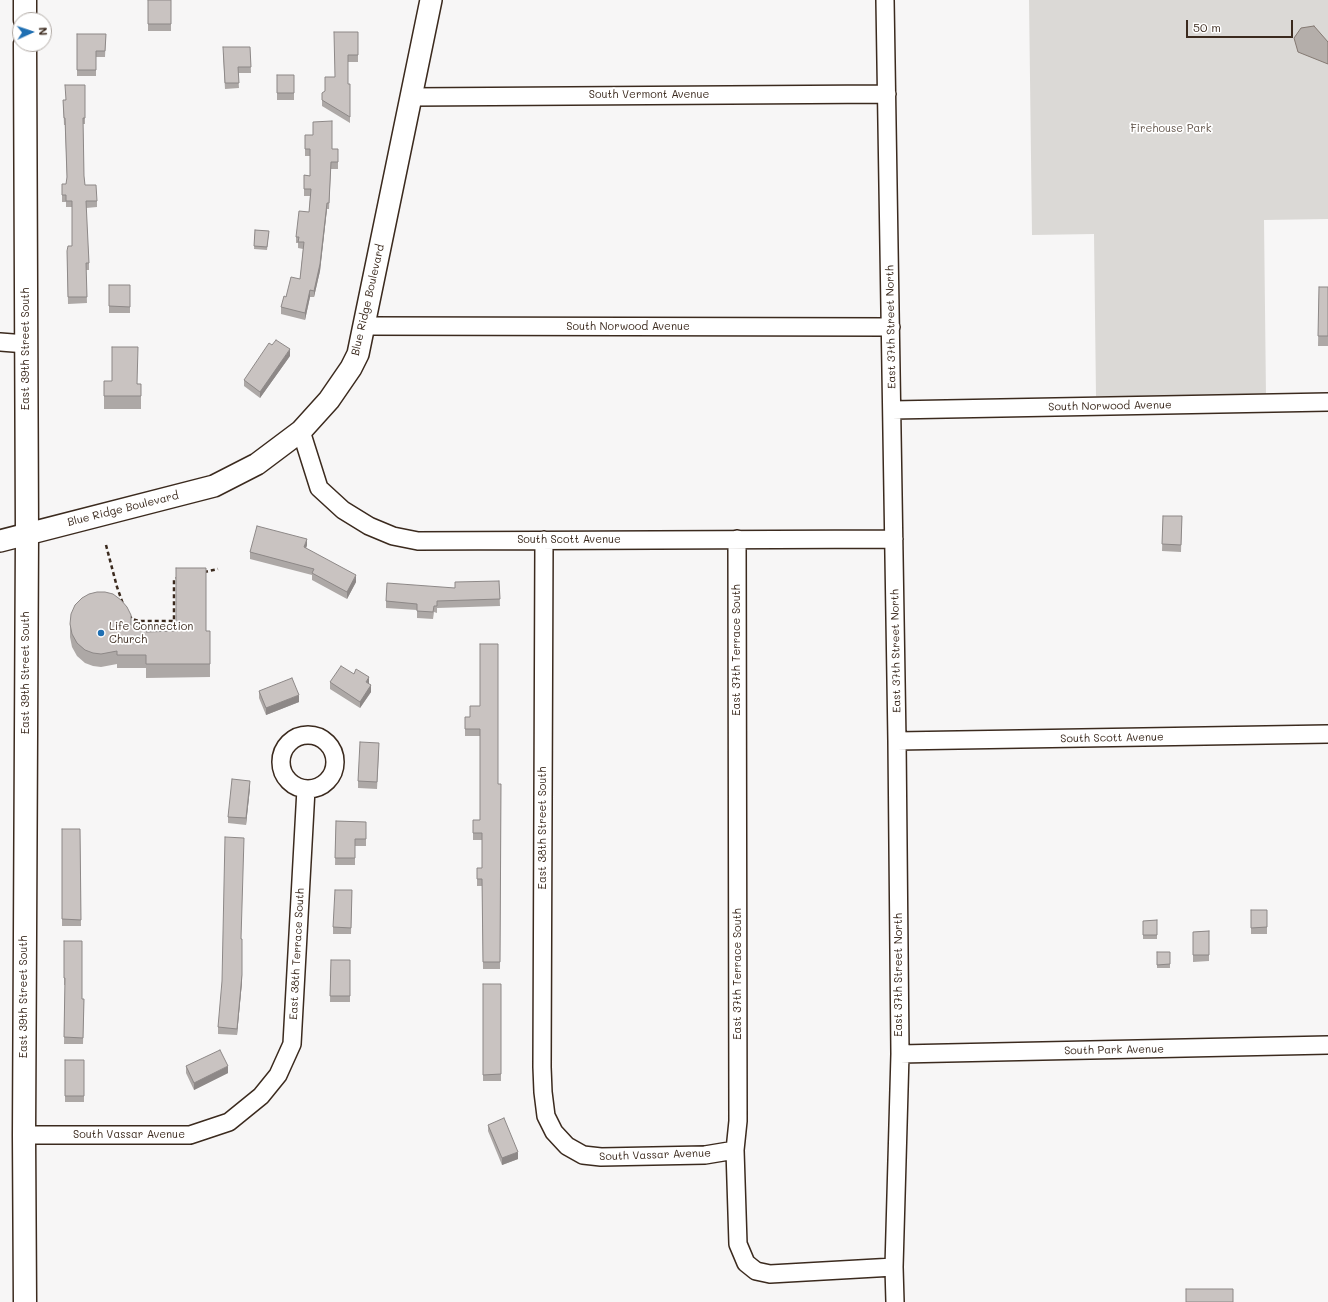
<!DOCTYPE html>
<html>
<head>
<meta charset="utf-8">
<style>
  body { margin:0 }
  #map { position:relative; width:1328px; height:1302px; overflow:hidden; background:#f7f6f6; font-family:Mali,sans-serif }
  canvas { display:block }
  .north { position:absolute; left:12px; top:12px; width:40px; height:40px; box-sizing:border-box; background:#fff; border:1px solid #b1aaa5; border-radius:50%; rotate:87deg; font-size:11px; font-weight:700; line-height:16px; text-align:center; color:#3b2a1e }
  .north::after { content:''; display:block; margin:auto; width:14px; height:18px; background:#1f6fb2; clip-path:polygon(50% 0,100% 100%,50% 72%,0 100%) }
  .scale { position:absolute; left:1186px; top:20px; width:107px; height:18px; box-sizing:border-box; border:2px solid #3b2a1e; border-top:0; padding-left:5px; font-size:12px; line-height:14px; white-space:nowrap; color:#3b2a1e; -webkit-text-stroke:3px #fff; paint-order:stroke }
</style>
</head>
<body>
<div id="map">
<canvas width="1328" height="1302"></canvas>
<div class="north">N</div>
<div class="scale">50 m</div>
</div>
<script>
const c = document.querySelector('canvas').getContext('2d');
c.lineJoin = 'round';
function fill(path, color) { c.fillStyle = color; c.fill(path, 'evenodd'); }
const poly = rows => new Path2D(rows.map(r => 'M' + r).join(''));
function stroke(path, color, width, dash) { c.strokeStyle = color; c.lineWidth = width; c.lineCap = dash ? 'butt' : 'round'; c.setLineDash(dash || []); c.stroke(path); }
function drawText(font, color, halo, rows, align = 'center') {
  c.font = font + ' Mali,sans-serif'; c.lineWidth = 3.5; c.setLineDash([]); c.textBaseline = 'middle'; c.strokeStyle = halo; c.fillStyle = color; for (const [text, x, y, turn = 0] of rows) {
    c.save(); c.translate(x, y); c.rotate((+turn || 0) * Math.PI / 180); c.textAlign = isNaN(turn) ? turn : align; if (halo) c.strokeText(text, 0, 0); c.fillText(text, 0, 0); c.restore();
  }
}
const green = poly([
  [1029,0,1328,0,1328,219,1264,220,1266,397,1096,396,1094,234,1032,235]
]);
const water = poly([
  [1314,26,1328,42,1328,64,1298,52,1294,38,1301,28,1314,26]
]);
const path = poly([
  [106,545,117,587,123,604],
  [204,572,218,569],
  [129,615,132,619,139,621,174,621,174,579,178,578]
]);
const minor = poly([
  [885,0,897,741,900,1054,894,1267,895,1302],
  [412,97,887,94],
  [364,326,891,327],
  [0,342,26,344],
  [892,410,1328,402],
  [301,431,319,488,343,510,369,526,393,536,418,541,894,539],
  [737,539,738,1121,735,1150,738,1244,746,1263,756,1271,770,1274,894,1267],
  [544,540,542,1067,543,1092,546,1116,554,1132,567,1146,583,1155,601,1157,705,1155,735,1150],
  '281 762a27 27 0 1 1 54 0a27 27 0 1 1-54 0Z',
  [897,741,1328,734],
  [900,1054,1328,1045],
  [24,1135,190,1135,229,1122,261,1096,278,1075,292,1044,306,789]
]);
const tertiary = poly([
  [0,541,214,486,257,464,301,431,329,400,351,368,358,354,431,0]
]);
const secondary = poly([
  [25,0,25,20],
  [25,1302,24,1135,27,534,25,44]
]);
const wall = poly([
  [148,0,171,0,171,31,148,31],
  [358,32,358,62,348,62,348,84,350,84,350,123,322,106,322,93,325,91,335,77],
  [77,34,106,34,105,57,96,57,96,76,77,76],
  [250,47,251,73,238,73,239,88,225,89,223,53],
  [277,75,294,75,294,100,277,100],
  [85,85,85,124,83,124,84,176,85,185,97,201,97,207,86,208,89,263,89,270,86,270,87,303,68,304,67,251,72,246,72,207,66,207,66,202,62,202,62,184,66,184,67,180,65,125,64,125,63,100,65,100],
  [305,135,332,149,338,149,338,169,331,169,329,209,327,209,320,271,314,297,310,297,305,320,281,314,281,307,286,297,300,279,303,249,298,248,298,243,296,243,296,237,309,212,310,196,304,196,304,175,310,176,310,156,305,156],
  [255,230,269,231,267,250,254,249],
  [109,285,130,285,130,313,109,313],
  [1319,287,1328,287,1328,346,1318,346],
  [290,356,260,398,244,386,244,380],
  [104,381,141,384,141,409,104,409],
  [1163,516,1182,516,1181,552,1162,551],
  [307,545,306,548,356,582,347,599,312,580,312,575,250,559,250,552],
  [499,581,500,606,437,608,437,613,434,612,433,619,417,618,417,610,386,608,386,601,455,588],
  [70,624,131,625,146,632,210,631,210,677,146,678,146,668,117,668,117,664,101,667,93,666,85,663,77,656,72,647,70,637],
  [330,682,369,684,371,692,360,708,330,689],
  [259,691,299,702,266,715,259,698],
  [480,706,498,784,501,784,500,969,483,969,482,886,477,886,477,868,482,868,482,840,473,840,473,820,480,820,480,736,465,736,465,717,470,717],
  [379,750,377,789,358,788,358,781],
  [250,788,246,825,228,823,228,817],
  [336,821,366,822,366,846,355,846,355,865,335,865],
  [62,829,80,829,81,926,62,926],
  [352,890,351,934,333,934,333,927],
  [1251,910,1267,910,1267,934,1251,934],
  [1157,920,1157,939,1143,939,1143,921],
  [1209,931,1209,961,1193,962,1193,932],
  [241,939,242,982,237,1035,218,1034,218,1027],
  [64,941,82,999,84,999,83,1044,64,1044,65,985,64,985],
  [1157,952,1170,952,1170,968,1157,968],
  [331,960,350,960,350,1002,330,1002],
  [483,984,501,984,501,1081,483,1081],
  [65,1060,84,1060,84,1102,65,1102],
  [186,1066,228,1073,194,1090,186,1073],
  [488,1125,518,1159,502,1165,488,1131]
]);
const shadedWall = poly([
  [327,203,327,209,320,271,314,297,314,291],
  [310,290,310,297,305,320,305,313],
  [290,349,290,356,260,398,260,392],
  [307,539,307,545,304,554,304,547],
  [356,575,356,582,347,599,347,592],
  [369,677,369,684,366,682],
  [371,685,371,692,360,708,360,702],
  [299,695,299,702,266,715,266,708],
  [250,781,250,788,246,825,246,818],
  [242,939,242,982,237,1035,237,1029],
  [228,1066,228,1073,194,1090,194,1083],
  [518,1152,518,1159,502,1165,502,1158]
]);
const building = poly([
  [148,0,171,0,171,24,148,24,148,0],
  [334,32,358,32,358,55,348,55,348,84,350,84,350,117,322,100,322,93,325,91,325,77,335,77,334,32],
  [77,34,106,34,105,51,96,51,96,70,77,70,77,34],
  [223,47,250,47,251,67,238,67,239,83,225,83,223,47],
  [277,75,294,75,294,93,277,93,277,75],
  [65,85,85,85,85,118,83,118,84,176,85,185,96,185,97,201,86,201,89,263,86,263,87,297,68,297,67,251,68,246,72,246,72,201,66,201,66,195,62,195,62,184,66,184,67,177,65,118,64,118,63,100,66,100,65,85],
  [332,121,332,149,338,149,338,162,331,162,329,203,327,203,320,264,314,291,310,290,305,313,281,307,284,296,286,297,291,277,300,279,304,242,298,242,299,237,296,237,299,211,309,212,311,189,304,189,304,175,310,176,310,149,305,149,305,135,313,135,313,122,332,121],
  [255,230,269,231,267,247,254,246,255,230],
  [109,285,130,285,130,307,109,306,109,285],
  [1319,287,1328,287,1328,336,1318,336,1319,287],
  [276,340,290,349,260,392,244,380,269,343,272,345,276,340],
  [112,347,138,347,137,384,141,384,141,396,104,396,104,381,112,381,112,347],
  [1163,516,1182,516,1181,545,1162,544,1163,516],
  [257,526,307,539,304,547,356,575,347,592,312,573,314,569,250,552,257,526],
  [176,568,206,568,206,631,210,631,210,664,146,664,146,655,117,655,117,651,101,654,93,653,85,650,77,643,72,634,70,624,71,614,75,605,82,598,89,594,97,592,105,592,113,594,121,600,127,607,131,615,131,625,146,629,146,632,176,631,176,568],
  [499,581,500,599,437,601,437,606,434,606,433,612,417,611,417,604,386,601,387,583,455,588,455,582,499,581],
  [480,644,498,644,498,784,501,784,500,962,483,962,482,879,477,879,477,868,482,868,482,833,473,833,473,820,480,820,480,729,465,729,465,717,470,717,470,706,480,706,480,644],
  [341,666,354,674,356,669,369,677,366,682,371,685,360,702,330,682,341,666],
  [292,678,299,695,266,708,259,691,292,678],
  [360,742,379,743,377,782,358,781,360,742],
  [232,779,250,781,246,818,228,817,232,779],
  [336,821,366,822,366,839,355,839,355,858,335,858,336,821],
  [62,829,80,829,81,920,62,919,62,829],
  [225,837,244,838,241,939,242,939,242,975,237,1029,218,1027,222,981,225,837],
  [335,890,352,890,351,928,333,927,335,890],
  [1251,910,1267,910,1267,927,1251,928,1251,910],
  [1157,920,1157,935,1143,935,1143,921,1157,920],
  [1209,931,1209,955,1193,955,1193,932,1209,931],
  [64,941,82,941,82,999,84,999,83,1038,64,1037,65,978,64,978,64,941],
  [1157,952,1170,952,1170,964,1157,965,1157,952],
  [331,960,350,960,350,996,330,996,331,960],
  [483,984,501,984,501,1074,483,1075,483,984],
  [220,1050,228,1066,194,1083,186,1066,220,1050],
  [65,1060,84,1060,84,1096,65,1096,65,1060],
  [504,1118,518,1152,502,1158,488,1125,504,1118],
  [1186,1289,1233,1289,1233,1302,1186,1302,1186,1289]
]);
const markers = [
  [101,633,4,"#1f6fb2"]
];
const streetNames = [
  ["South Vermont Avenue",649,95],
  ["Blue Ridge Boulevard",368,300,-77],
  ["South Norwood Avenue",628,327],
  ["East 37th Street North",891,327,-91],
  ["East 39th Street South",26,349,-90],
  ["South Norwood Avenue",1110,406,-1],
  ["Blue Ridge Boulevard",123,509,-14],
  ["South Scott Avenue",569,540],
  ["East 37th Terrace South",737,650,-90],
  ["East 37th Street North",896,651,-91],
  ["East 39th Street South",26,673,-90],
  ["South Scott Avenue",1112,738,-1],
  ["East 38th Street South",543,828,-90],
  ["East 38th Terrace South",297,954,-87],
  ["East 37th Terrace South",738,974,-90],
  ["East 37th Street North",899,975,-90],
  ["East 39th Street South",24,997,-90],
  ["South Park Avenue",1114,1050,-1],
  ["South Vassar Avenue",129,1135],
  ["South Vassar Avenue",655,1155,-2]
];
const parkNames = [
  ["Firehouse Park",1171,129]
];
const poiNames = [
  ["Life Connection",109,627],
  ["Church",109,640]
];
fill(green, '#dbd9d6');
fill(water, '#b4aeaa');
stroke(water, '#847972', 1);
stroke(minor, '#3b2a1e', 20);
stroke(tertiary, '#3b2a1e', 24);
stroke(secondary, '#3b2a1e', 25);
stroke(path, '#3b2a1e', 2.5, [4, 3]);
stroke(minor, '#fff', 17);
stroke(tertiary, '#fff', 21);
stroke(secondary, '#fff', 22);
fill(wall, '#ada8a6');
fill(shadedWall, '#8d8887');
fill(building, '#c9c3c1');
stroke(building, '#8d8887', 1);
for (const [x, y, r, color] of markers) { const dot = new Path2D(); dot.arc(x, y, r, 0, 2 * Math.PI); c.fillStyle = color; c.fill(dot); stroke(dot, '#fff', 1.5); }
drawText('11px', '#3b2a1e', '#fff', streetNames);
drawText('11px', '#63564c', '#fff', parkNames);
drawText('11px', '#3b2a1e', '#fff', poiNames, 'left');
</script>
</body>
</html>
